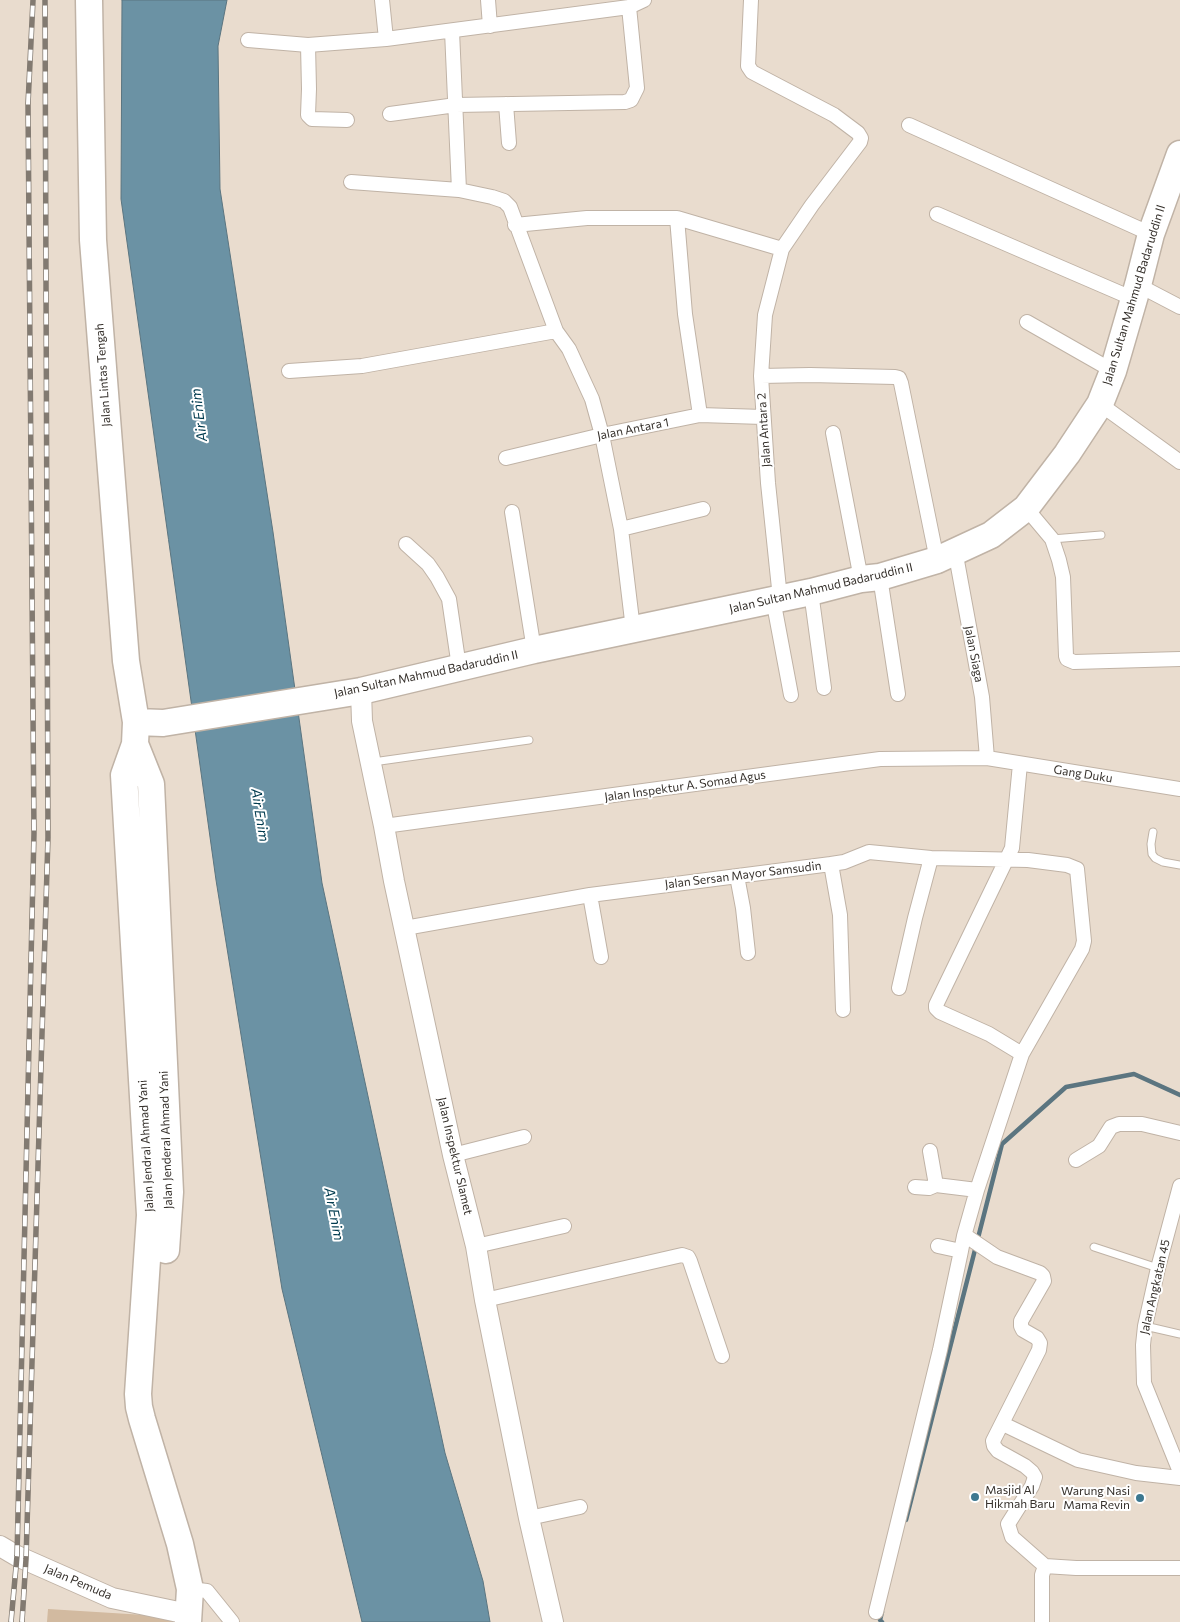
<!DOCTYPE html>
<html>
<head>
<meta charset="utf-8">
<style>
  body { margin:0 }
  canvas { display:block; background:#e9dcce }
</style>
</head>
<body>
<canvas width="1180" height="1622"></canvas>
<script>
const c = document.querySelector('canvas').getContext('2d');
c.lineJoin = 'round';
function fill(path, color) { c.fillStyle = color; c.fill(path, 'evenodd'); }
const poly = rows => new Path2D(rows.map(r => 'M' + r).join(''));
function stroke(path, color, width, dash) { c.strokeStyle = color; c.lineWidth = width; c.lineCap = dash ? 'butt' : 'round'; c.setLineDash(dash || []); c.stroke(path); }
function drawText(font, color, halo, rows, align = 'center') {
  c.font = font + ' Commissioner,sans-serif'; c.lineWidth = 4; c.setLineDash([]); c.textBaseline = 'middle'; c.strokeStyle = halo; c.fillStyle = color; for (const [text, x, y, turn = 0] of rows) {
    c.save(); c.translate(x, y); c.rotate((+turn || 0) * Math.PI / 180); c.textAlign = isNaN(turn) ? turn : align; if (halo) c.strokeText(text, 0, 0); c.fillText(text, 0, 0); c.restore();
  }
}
const green = poly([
  [48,1609,177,1617,177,1622,47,1622]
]);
const water = poly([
  [122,0,227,0,218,46,220,189,273,532,322,883,445,1453,483,1581,490,1622,362,1622,282,1289,216,880,121,199,122,0]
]);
const stream = poly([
  [906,1520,1002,1144,1066,1087,1134,1074,1180,1095],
  [882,1622,880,1620,882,1612]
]);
const lane = poly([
  [1052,539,1101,535],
  [373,762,529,740],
  [1153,832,1151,844,1152,854,1155,858,1163,862,1180,865],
  [1094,1247,1158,1268],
  [1145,1326,1180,1334]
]);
const street = poly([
  [382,0,386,39],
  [488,0,490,26],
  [452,31,459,190,492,197,504,201,510,207,556,331,569,349,592,399,602,435,621,529,633,629],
  [248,40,308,45,386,39,629,7,644,0],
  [308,45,309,89,308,115,312,119,347,120],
  [506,104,509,143],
  [390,114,456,105,625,102,631,100,637,88,629,7],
  [909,125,1151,234],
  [351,182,459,190],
  [937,214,1134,299],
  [677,218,685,314,700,415],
  [515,225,587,218,677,218,782,249,812,205,860,142,861,138,858,133,834,115,752,72,748,66,751,0],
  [1138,285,1180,307],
  [1027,322,1113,371],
  [289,371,362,366,556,331],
  [761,376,765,315,782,249],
  [1100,404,1180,462],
  [833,433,861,579],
  [506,458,602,435,700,415,763,417],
  [1026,508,1052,539,1059,560,1063,577,1066,656,1067,659,1074,662,1180,659],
  [512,512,534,650],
  [621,529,703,509],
  [406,544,428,564,437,577,449,599,459,667],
  [955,550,982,697,987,758],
  [880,577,898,694],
  [811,592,824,688],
  [780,598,768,483,761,376,810,375,895,377,899,378,901,383,937,560],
  [773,599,791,695],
  [1020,764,1012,848,936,1005,936,1008,940,1012,989,1034,1022,1054],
  [384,826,880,759,987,758,1180,789],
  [831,864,840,915,843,1010],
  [737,876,743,908,748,953],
  [590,895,601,957],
  [405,928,590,895,831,864,844,862,869,852,931,858,1028,860,1067,865,1077,869,1084,941,1082,949,1022,1054,977,1190,964,1236,961,1251,938,1246],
  [899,988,915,918,931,858],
  [930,1151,936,1185],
  [453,1155,524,1137],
  [1076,1160,1099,1146,1111,1127,1119,1124,1142,1124,1180,1133],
  [1180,1186,1158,1268,1145,1326,1143,1345,1144,1383,1180,1472],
  [915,1187,929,1188,936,1185,977,1190],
  [964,1236,969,1238,997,1257,1040,1273,1043,1276,1044,1281,1021,1321,1021,1326,1023,1330,1037,1338,1040,1343,1039,1350,993,1441,994,1446,998,1451,1025,1466,1032,1472,1035,1477,1032,1486,1008,1524,1012,1537,1045,1566,1076,1568,1180,1568],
  [476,1246,564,1226],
  [485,1300,682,1255,688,1257,690,1261,722,1356],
  [1003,1424,1078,1460,1136,1473,1180,1478],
  [529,1518,580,1507],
  [190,1589,207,1591,232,1622],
  [876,1612,940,1350,961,1251],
  [1042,1622,1042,1575,1045,1566]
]);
const secondary = poly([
  [361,691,362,721,384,826,394,881,453,1155,476,1246,485,1300,529,1518,553,1622],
  [0,1546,17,1556,112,1598,188,1614]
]);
const highway = poly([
  [89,0,93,240,126,661,136,722,163,723,361,691,534,650,811,592,861,579,880,577,937,560,991,535,1026,508,1067,454,1100,404,1113,371,1138,285,1151,234,1180,154],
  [136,722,135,744,124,775,150,1215,138,1394,139,1407,142,1419,180,1544,190,1589,188,1622],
  [135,744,151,784,170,1192,166,1250]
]);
const rail = poly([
  [11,1622,17,1556,34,833,28,104,33,0],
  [22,1622,26,1559,48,837,45,0]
]);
const markers = [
  [975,1497,5,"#3d7890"],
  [1140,1498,5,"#3d7890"]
];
const streetNames = [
  ["Jalan Sultan Mahmud Badaruddin II",1134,295,-73],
  ["Jalan Lintas Tengah",103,375,-94],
  ["Jalan Antara 1",633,429,-11],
  ["Jalan Antara 2",764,430,-94],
  ["Jalan Sultan Mahmud Badaruddin II",821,588,-13],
  ["Jalan Siaga",974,654,79],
  ["Jalan Sultan Mahmud Badaruddin II",426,674,-12],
  ["Gang Duku",1083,774,9],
  ["Jalan Inspektur A. Somad Agus",685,786,-8],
  ["Jalan Sersan Mayor Samsudin",743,875,-7],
  ["Jalan Jenderal Ahmad Yani",166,1140,-92],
  ["Jalan Jendral Ahmad Yani",146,1146,-93],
  ["Jalan Inspektur Slamet",455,1156,77],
  ["Jalan Angkatan 45",1155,1287,-77],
  ["Jalan Pemuda",78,1582,23]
];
const poiNames = [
  ["Masjid Al",985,1490],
  ["Hikmah Baru",985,1504],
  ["Warung Nasi",1130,1491,"right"],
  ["Mama Revin",1130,1505,"right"]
];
const waterNames = [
  ["Air Enim",199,415,-97],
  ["Air Enim",260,815,81],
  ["Air Enim",334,1214,79]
];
fill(green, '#d2baa0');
fill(water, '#6b92a4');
stroke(water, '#5b7580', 1);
stroke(stream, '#5b7580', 4.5);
stroke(lane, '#c0b3a6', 9);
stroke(street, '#c0b3a6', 16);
stroke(secondary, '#c0b3a6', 22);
stroke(highway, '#c0b3a6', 29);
stroke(lane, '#fff', 7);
stroke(street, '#fff', 14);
stroke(secondary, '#fff', 20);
stroke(highway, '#fff', 26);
stroke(rail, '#827a71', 5.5);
stroke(rail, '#fff', 4, [11]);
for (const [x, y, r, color] of markers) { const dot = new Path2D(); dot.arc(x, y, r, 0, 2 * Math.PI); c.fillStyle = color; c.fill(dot); stroke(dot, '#fff', 2); }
drawText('12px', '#36312c', '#fff', streetNames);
drawText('12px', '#36312c', '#fff', poiNames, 'left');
drawText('italic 14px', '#003b4f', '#fff', waterNames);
</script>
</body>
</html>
